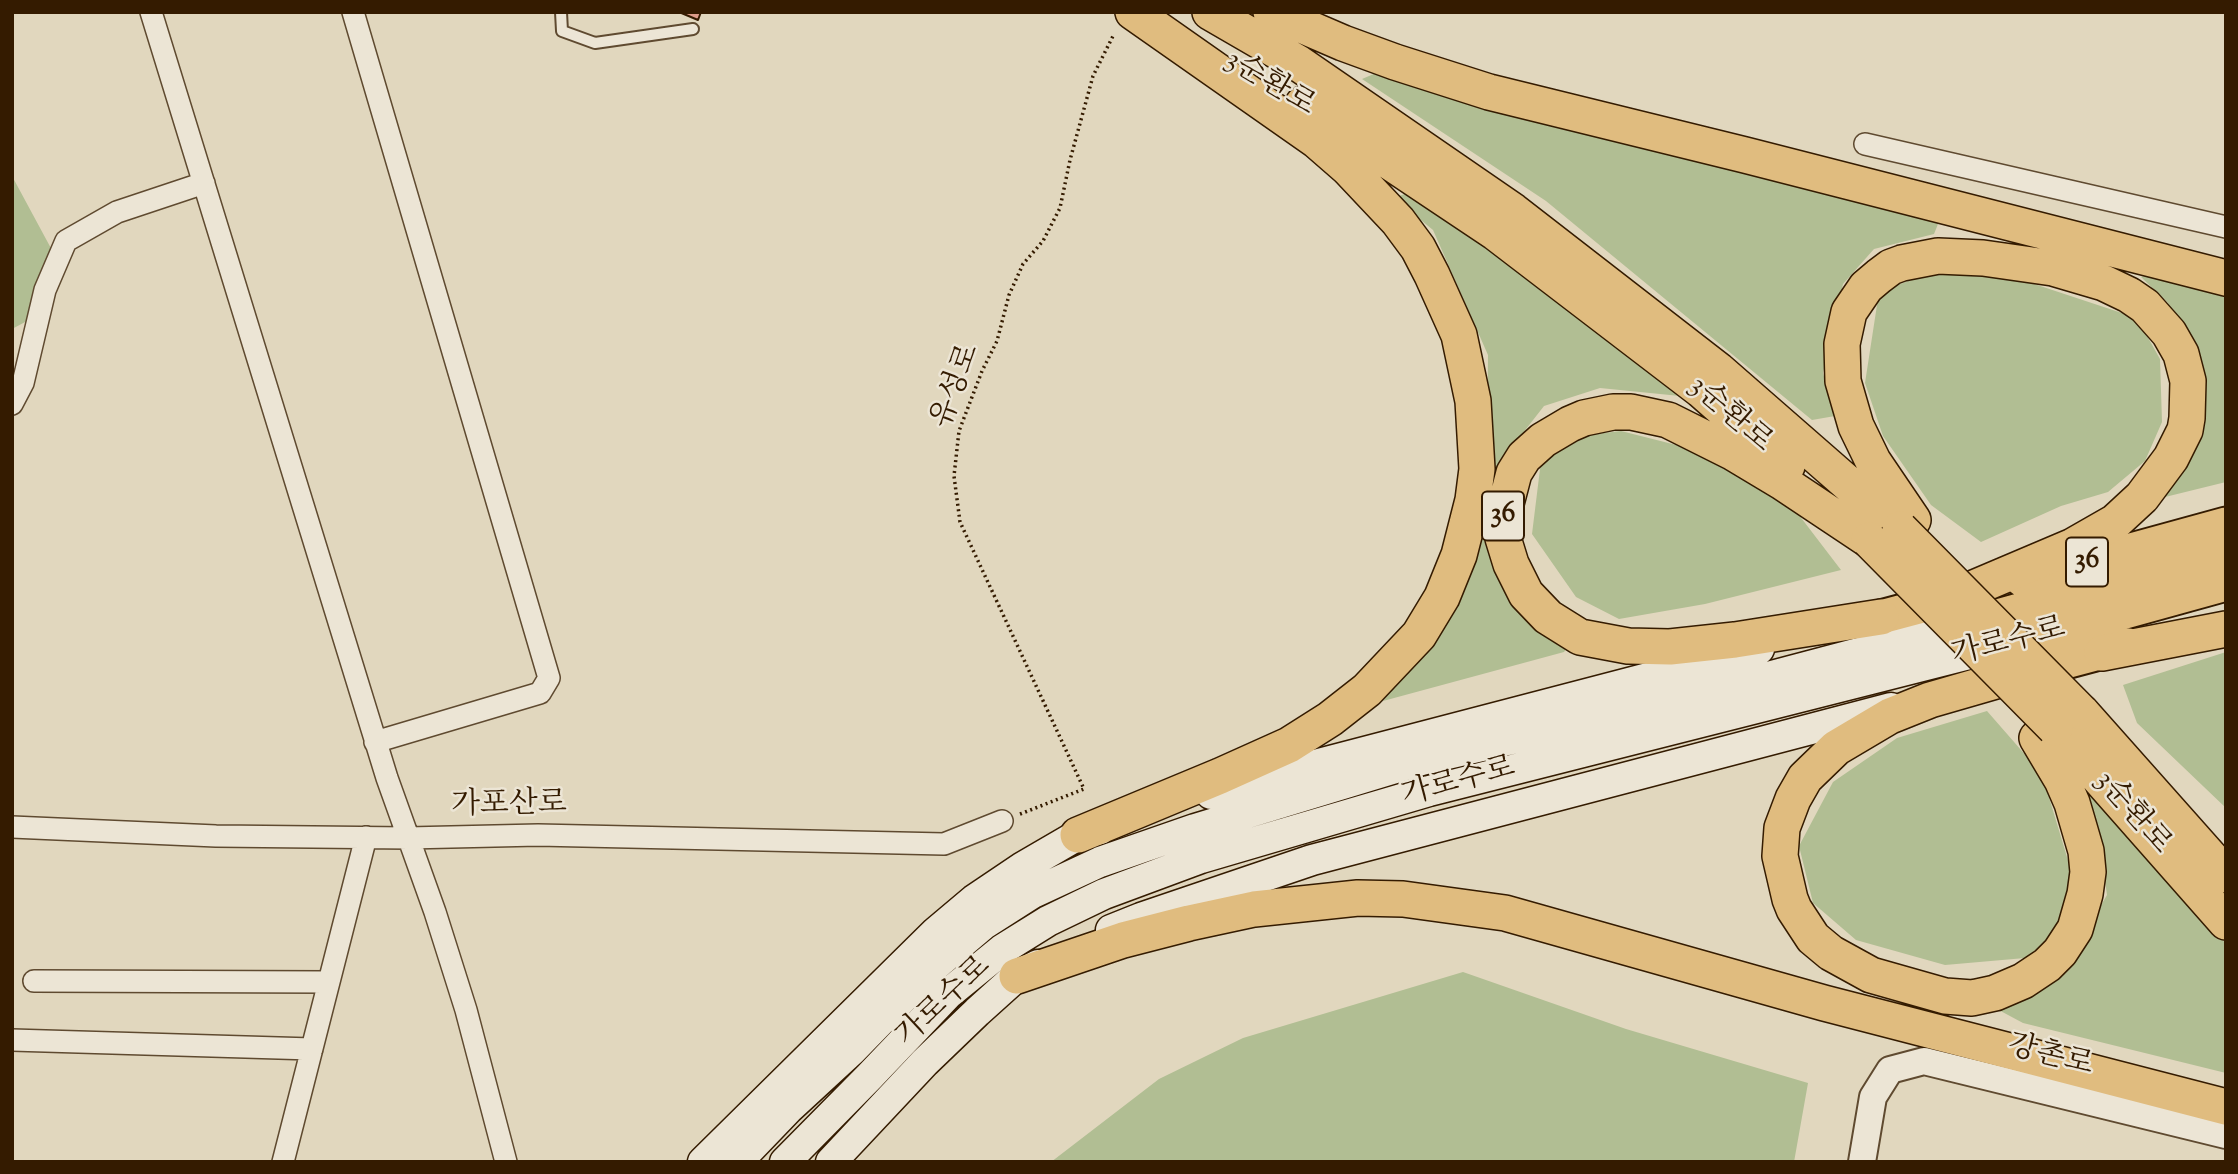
<!DOCTYPE html>
<html>
<head>
<meta charset="utf-8">
<style>
  body { margin:0 }
  #map { position:relative; width:2238px; height:1174px; overflow:hidden; background:#e1d7be; font-family:"Sorts Mill Goudy",serif }
  canvas { display:block }
  .frame { position:absolute; inset:0; border:14px solid #341b00; pointer-events:none }
</style>
</head>
<body>
<div id="map">
<canvas width="2238" height="1174"></canvas>
<div class="frame"></div>
</div>
<script>
const c = document.querySelector('canvas').getContext('2d');
c.lineJoin = 'round';
function fill(path, color) { c.fillStyle = color; c.fill(path, 'evenodd'); }
const poly = rows => new Path2D(rows.map(r => 'M' + r).join(''));
function stroke(path, color, width, dash) { c.strokeStyle = color; c.lineWidth = width; c.lineCap = dash ? 'butt' : 'round'; c.setLineDash(dash || []); c.stroke(path); }
function drawText(font, color, halo, rows, align = 'center') {
  c.font = font + ' "Sorts Mill Goudy","Noto Serif KR",serif'; c.lineWidth = 5; c.setLineDash([]); c.textBaseline = 'middle'; c.strokeStyle = halo; c.fillStyle = color; for (const [text, x, y, turn = 0] of rows) {
    c.save(); c.translate(x, y); c.rotate((+turn || 0) * Math.PI / 180); c.textAlign = isNaN(turn) ? turn : align; if (halo) c.strokeText(text, 0, 0); c.fillText(text, 0, 0); c.restore();
  }
}
const green = poly([
  [1383,70,1940,219,1934,234,1874,249,1843,284,1823,373,1835,416,1812,420,1546,201,1362,79],
  [12,176,53,252,37,301,27,321,12,329],
  [1410,192,1494,245,1680,396,1600,388,1544,406,1512,447,1498,563,1572,641,1564,652,1383,701,1459,605,1479,545,1487,481,1488,355,1433,230,1394,198],
  [2159,271,2226,290,2226,482,2161,498,2194,452,2200,390,2193,359,2168,303,2141,277],
  [1932,272,1998,272,2137,318,2160,359,2162,422,2145,461,2108,492,2061,506,1981,542,1931,505,1883,436,1865,383,1879,292],
  [1621,431,1704,452,1789,502,1841,570,1705,604,1619,619,1576,597,1532,534,1541,461,1578,436],
  [2226,652,2226,808,2137,723,2123,685],
  [1987,711,2042,774,2073,877,2061,930,2025,958,1945,965,1856,940,1813,903,1799,846,1833,782,1897,738],
  [2098,794,2226,944,2226,1073,2023,1023,1995,1008,2069,960,2107,895,2098,831,2085,797],
  [1463,972,1626,1029,1808,1083,1794,1162,1051,1162,1159,1079,1243,1038]
]);
const building = poly([
  [679,12,701,12,698,20,679,12]
]);
const path = poly([
  [1020,814,1084,789,960,522,954,476,959,431,982,371,997,341,1009,295,1023,264,1043,241,1060,208,1070,160,1093,76,1113,36]
]);
const service = poly([
  [561,12,562,31,595,43,693,29]
]);
const minor = poly([
  [151,12,387,778,435,912,466,1010,506,1162],
  [353,12,549,678,540,693,375,742],
  [1865,144,2226,227],
  [12,404,23,383,45,290,66,241,117,212,204,183],
  [12,827,216,836,408,838,538,835,944,844,1002,821],
  [34,981,329,982],
  [12,1040,312,1049],
  [283,1162,366,837]
]);
const tertiary = poly([
  [1862,1162,1873,1097,1890,1070,1924,1061,2226,1135]
]);
const secondary = poly([
  [1211,794,1246,783,1759,649],
  [1111,930,1141,918,1312,860,1891,708],
  [703,1162,936,932,974,900,1023,867,1078,835,1100,829],
  [737,1162,788,1109,851,1051,932,968,984,924,1031,894,1100,862,1195,829,1422,760,1685,699,1976,622],
  [785,1162,869,1077,949,993,1003,949,1048,921,1104,894,1201,858,1429,791,1997,647],
  [831,1162,925,1062,977,1012,1017,976,1038,965]
]);
const primary = poly([
  [2022,580,2226,524],
  [1881,617,1956,597],
  [1976,622,2226,553],
  [2002,646,2226,584],
  [2020,674,2129,645]
]);
const trunk = poly([
  [1210,12,1298,63,1513,211,1718,370,1900,529],
  [1271,12,1343,43,1395,62,1489,92,1745,155,2226,278],
  [1303,104,1496,233,1701,390,1787,466],
  [1913,520,1873,461,1856,426,1843,381,1842,344,1849,312,1866,287,1879,276,1891,267,1902,263,1938,256,1983,258,2053,268,2104,283,2129,295,2145,306,2169,333,2181,354,2188,381,2187,418,2185,430,2171,458,2142,497,2115,522,2073,546,1948,599],
  [1869,540,1782,482,1732,452,1668,420,1631,412,1613,412,1584,418,1570,424,1543,440,1524,457,1514,473,1503,515,1503,538,1511,564,1526,594,1548,617,1580,637,1628,646,1670,647,1735,640,1881,617],
  [2102,653,2226,629],
  [2020,674,1930,700,1890,716,1836,748,1805,778,1793,799,1782,828,1780,856,1790,899,1794,909,1813,938,1831,953,1871,975,1945,996,1972,998,1995,993,2023,981,2047,965,2060,952,2075,929,2085,894,2088,872,2086,851,2072,803,2062,780,2037,738],
  [2081,712,2226,875],
  [2055,728,2226,922],
  [1078,835,1220,776,1289,745,1330,719,1367,690,1419,635,1442,597,1459,555,1473,500,1477,469,1473,401,1459,335,1432,275,1418,248,1398,221,1348,168,1317,141,1133,12],
  [1017,976,1123,940,1189,923,1254,909,1358,898,1403,899,1505,913,1824,1003,2226,1107]
]);
const trunkBridge = poly([
  [1900,529,2081,712],
  [1869,540,2055,728]
]);
const shields = [
  [1503,516,42],
  [2087,562,42]
];
const shieldNames = [
  ["36",1503,516],
  ["36",2087,562]
];
const streetNames = [
  ["3순환로",1269,85,31],
  ["유성로",958,387,-70],
  ["3순환로",1729,416,41],
  ["가로수로",2009,644,-14],
  ["가로수로",1459,784,-15],
  ["가포산로",509,807,-1],
  ["3순환로",2131,814,49],
  ["가로수로",945,1003,-43],
  ["강촌로",2050,1058,14]
];
fill(green, '#b1be93');
fill(building, '#dd9c89');
stroke(building, '#341b00', 2);
stroke(service, '#5f4a30', 14);
stroke(minor, '#5f4a30', 24);
stroke(tertiary, '#5f4a30', 30);
stroke(secondary, '#341b00', 33);
stroke(primary, '#341b00', 37);
stroke(trunk, '#341b00', 38);
stroke(path, '#341b00', 3.5, [2, 3.5]);
stroke(service, '#ece5d5', 10);
stroke(minor, '#ece5d5', 21);
stroke(tertiary, '#ece5d5', 26);
stroke(secondary, '#ece5d5', 30);
stroke(primary, '#e0bc7f', 33);
stroke(trunk, '#e0bc7f', 35);
stroke(trunkBridge, '#341b00', 38, []);
stroke(trunkBridge, '#e0bc7f', 35);
for (const [x, y, w] of shields) { const box = new Path2D(); box.roundRect(x - w / 2, y - 24.5, w, 49, 5); c.fillStyle = '#ece5d5'; c.fill(box); stroke(box, '#341b00', 2); }
drawText('bold 28px', '#341b00', null, shieldNames);
drawText('30px', '#341b00', '#ece5d5', streetNames);
</script>
</body>
</html>
